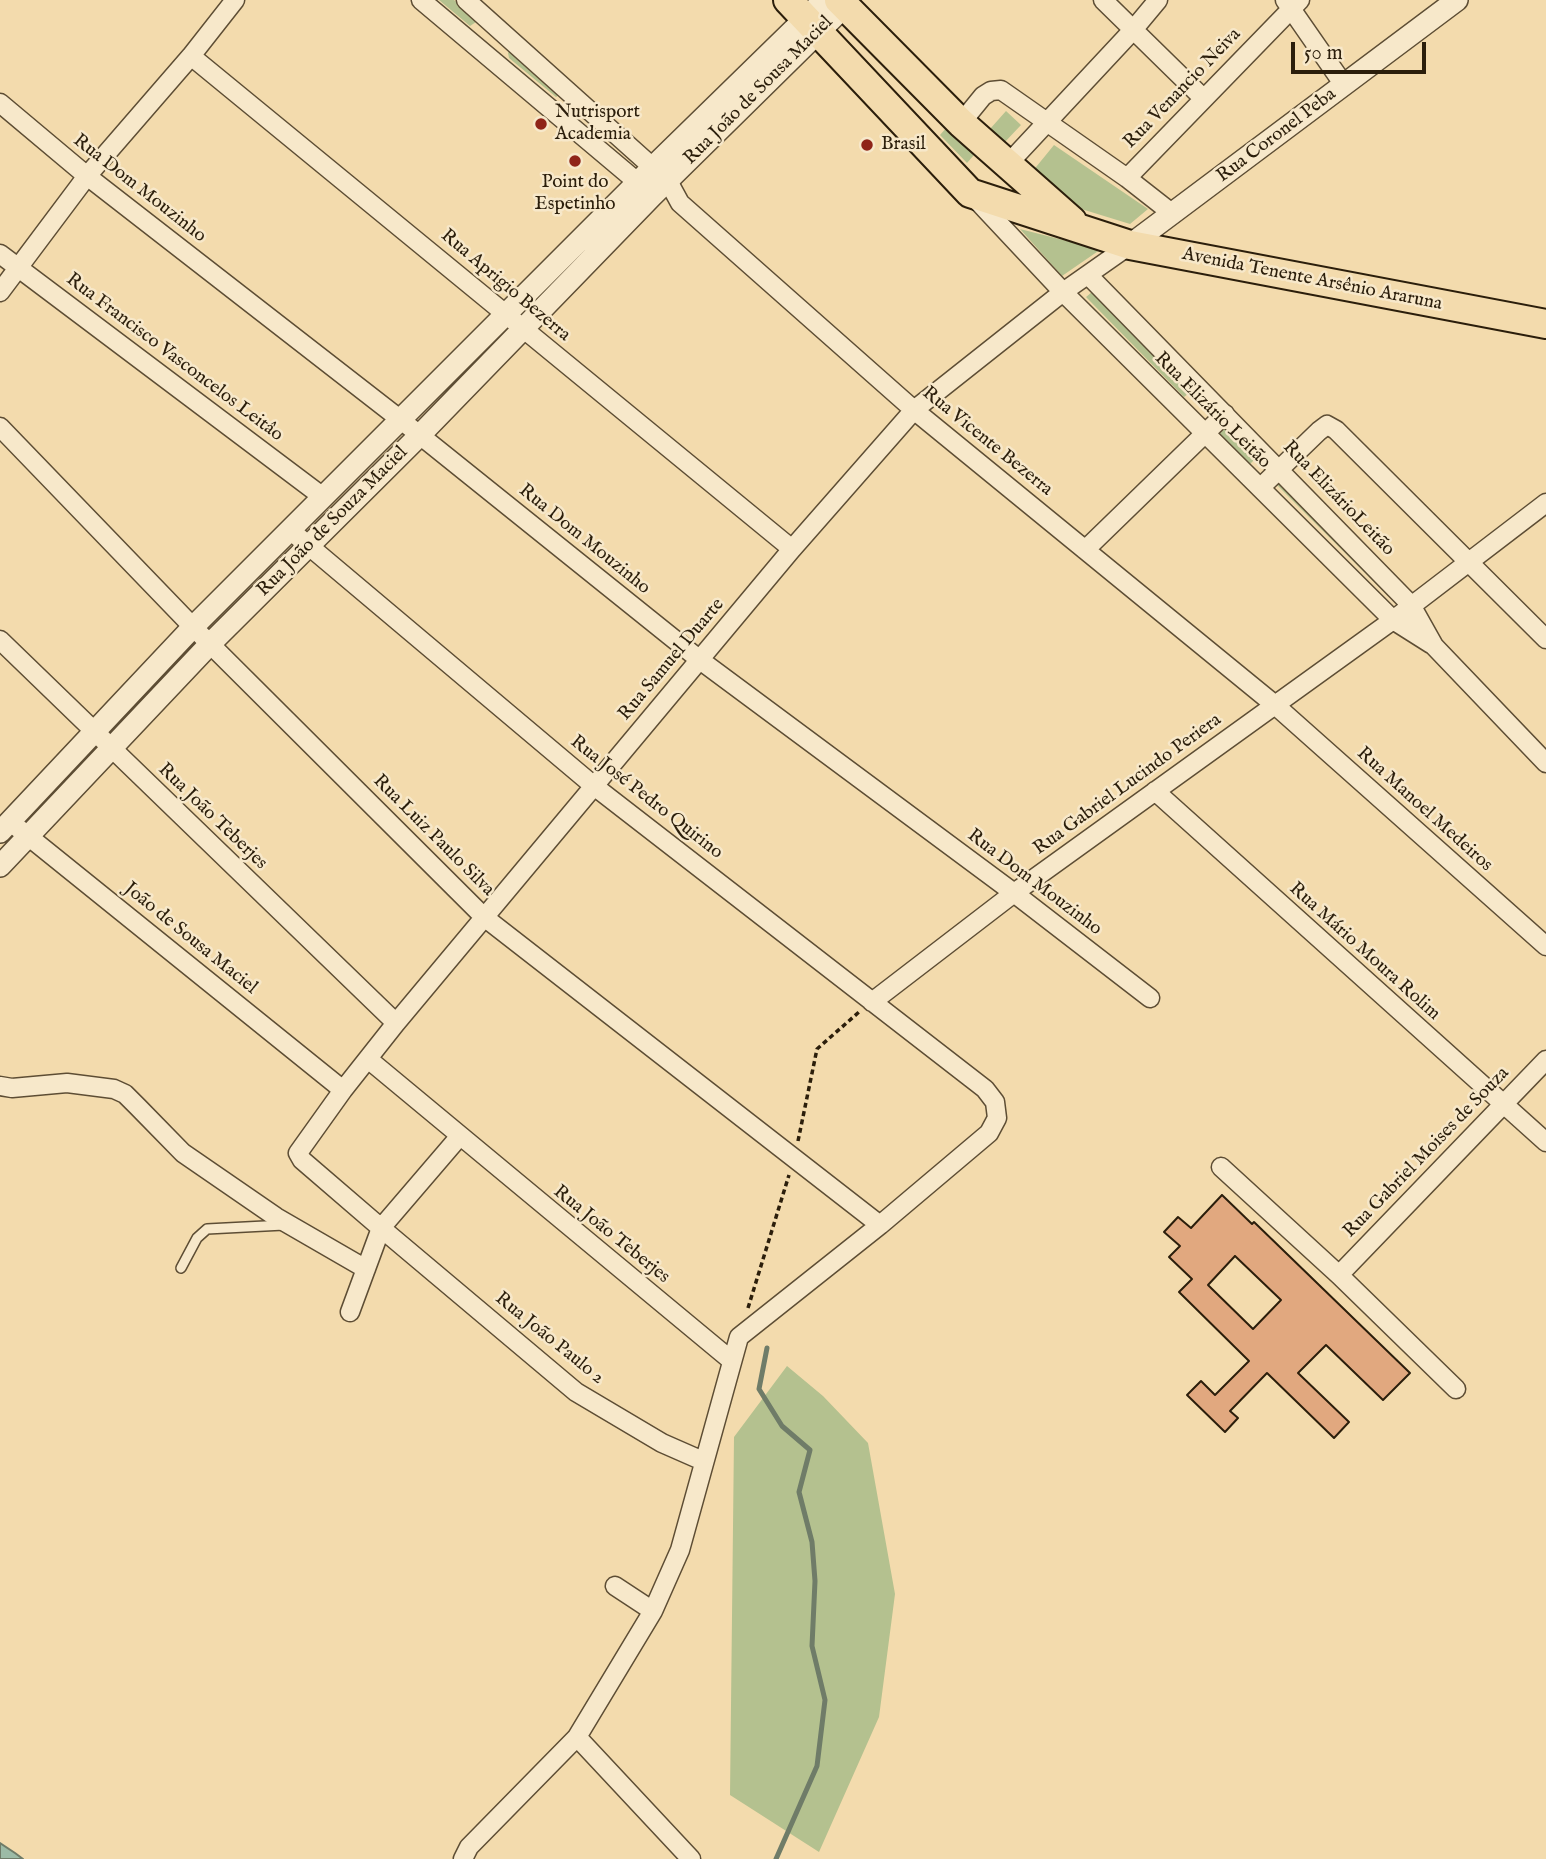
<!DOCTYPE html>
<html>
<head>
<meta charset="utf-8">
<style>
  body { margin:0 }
  #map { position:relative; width:1546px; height:1859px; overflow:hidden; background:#f3dbad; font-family:"IM FELL English",serif }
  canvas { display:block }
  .scale { position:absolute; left:1291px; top:42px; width:135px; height:32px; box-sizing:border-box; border:4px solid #2b1e0b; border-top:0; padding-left:9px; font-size:21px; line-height:24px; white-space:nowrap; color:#2b1e0b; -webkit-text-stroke:5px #f7e8ca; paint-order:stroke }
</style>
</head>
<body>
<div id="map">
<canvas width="1546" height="1859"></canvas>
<div class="scale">50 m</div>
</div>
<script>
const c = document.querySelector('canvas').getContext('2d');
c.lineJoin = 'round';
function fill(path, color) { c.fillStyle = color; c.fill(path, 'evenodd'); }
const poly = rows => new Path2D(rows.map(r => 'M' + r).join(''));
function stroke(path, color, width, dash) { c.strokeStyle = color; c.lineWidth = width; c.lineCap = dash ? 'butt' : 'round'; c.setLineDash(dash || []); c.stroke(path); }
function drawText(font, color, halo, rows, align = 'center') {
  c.font = font + ' "IM FELL English",serif'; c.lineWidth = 5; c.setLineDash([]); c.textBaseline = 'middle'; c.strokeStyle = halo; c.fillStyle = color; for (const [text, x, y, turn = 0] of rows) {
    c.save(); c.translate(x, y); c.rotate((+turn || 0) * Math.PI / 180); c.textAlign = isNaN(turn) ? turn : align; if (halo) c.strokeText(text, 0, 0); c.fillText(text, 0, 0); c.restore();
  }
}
const green = poly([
  [439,0,454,0,476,18,476,22,470,26],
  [510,50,563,92,556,97,509,58,508,53],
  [1006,111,1021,125,1004,143,990,129],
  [947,127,974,155,967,163,940,135],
  [1054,145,1148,209,1130,224,1065,204,1032,172],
  [1020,229,1071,242,1107,245,1062,276],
  [1092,292,1189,393,1184,397,1086,297],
  [1221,422,1256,458,1250,464,1215,429],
  [1281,480,1394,592,1388,596,1276,484],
  [787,1366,823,1396,868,1443,895,1594,879,1717,819,1852,730,1795,734,1437]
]);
const water = poly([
  [0,1843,15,1853,23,1859,0,1859,0,1843]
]);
const stream = poly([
  [767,1348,759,1389,782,1426,810,1450,799,1492,812,1542,815,1581,812,1646,825,1700,817,1766,776,1859]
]);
const building = poly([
  [1222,1195,1252,1224,1254,1222,1410,1373,1383,1400,1326,1345,1298,1373,1349,1422,1334,1438,1267,1373,1230,1411,1238,1418,1225,1432,1187,1395,1201,1381,1215,1395,1249,1361,1179,1292,1192,1279,1169,1257,1180,1246,1164,1232,1178,1217,1191,1228,1222,1195],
  [1235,1256,1281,1300,1253,1329,1208,1285,1235,1256]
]);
const path = poly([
  [798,1141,817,1049,859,1012],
  [748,1308,789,1175]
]);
const service = poly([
  [181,1268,197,1238,207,1229,284,1225]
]);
const minor = poly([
  [421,0,648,191],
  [466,0,668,181,680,203,914,410,1275,705,1546,946],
  [1103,0,1203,98],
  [1285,0,1344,85],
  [191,56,792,549],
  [0,103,87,176,401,420,700,660,1014,893,1150,998],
  [961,123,983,96,991,91,1001,90,1127,178,1173,214],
  [1007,165,1133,30,1158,0],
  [1127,178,1300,0],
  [974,197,1063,292,1393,620,1431,644],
  [0,254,323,497],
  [1088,275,1411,605,1434,646,1546,763],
  [0,292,87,176,191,56,235,0],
  [0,427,193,627,484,917,880,1225],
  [1260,488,1319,431,1327,425,1336,430,1546,639],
  [290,530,594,786,985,1089,995,1102,997,1118,989,1133,880,1225,739,1337,680,1550,653,1611,577,1737,691,1859],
  [1085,550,1225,414],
  [0,640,396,1023],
  [1155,791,1546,1142],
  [18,828,343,1090],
  [872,1002,1014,893,1393,620,1546,503],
  [368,1059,732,1361],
  [0,1086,12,1088,67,1083,114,1089,125,1094,138,1107,183,1153,276,1217,366,1269],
  [1221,1167,1339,1275,1456,1389],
  [1339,1275,1546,1060],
  [350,1312,381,1228,459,1137],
  [703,1461,662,1443,576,1392,381,1228,302,1160,298,1153,343,1090,396,1023,792,549,914,410,1063,292,1130,245],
  [615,1586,653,1611],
  [463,1859,469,1847,577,1737]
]);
const tertiary = poly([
  [1130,245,1457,0],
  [0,832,193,627,653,167,824,0],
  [0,866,210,644,419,436,653,195,845,6]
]);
const primary = poly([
  [788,0,970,193,1130,245,1546,324],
  [839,0,961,123,1072,221]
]);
const markers = [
  [541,124,7,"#8f2418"],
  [867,145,7,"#8f2418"],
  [575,161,7,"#8f2418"]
];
const streetNames = [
  ["Rua Venancio Neiva",1183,89,-46],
  ["Rua João de Sousa Maciel",759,91,-45],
  ["Rua Coronel Peba",1277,136,-37],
  ["Rua Dom Mouzinho",139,189,38],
  ["Avenida Tenente Arsênio Araruna",1312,280,11],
  ["Rua Aprigio Bezerra",505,286,40],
  ["Rua Francisco Vasconcelos Leitâo",174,358,37],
  ["Rua Elizário Leitão",1212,411,45],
  ["Rua Vicente Bezerra",987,442,39],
  ["Rua ElizárioLeitão",1338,499,46],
  ["Rua João de Souza Maciel",333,522,-45],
  ["Rua Dom Mouzinho",584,540,39],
  ["Rua Samuel Duarte",672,660,-50],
  ["Rua Gabriel Lucindo Periera",1128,785,-36],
  ["Rua José Pedro Quirino",646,798,38],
  ["Rua Manoel Medeiros",1424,810,42],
  ["Rua João Teberjes",212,817,44],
  ["Rua Luiz Paulo Silva",433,836,45],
  ["Rua Dom Mouzinho",1034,883,37],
  ["João de Sousa Maciel",190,939,39],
  ["Rua Mário Moura Rolim",1364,952,42],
  ["Rua Gabriel Moises de Souza",1427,1153,-46],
  ["Rua João Teberjes",611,1235,39],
  ["Rua João Paulo 2",549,1339,39]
];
const poiNames = [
  ["Nutrisport",555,113],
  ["Academia",555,135],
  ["Brasil",881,145],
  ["Point do",575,183,"center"],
  ["Espetinho",575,205,"center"]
];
fill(green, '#b4c18f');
fill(water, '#9cbba6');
stroke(water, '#6f7c68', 2);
stroke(stream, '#6f7c68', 5);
fill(building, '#e1a87f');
stroke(building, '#2b1e0b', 2);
stroke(service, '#5d4d34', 12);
stroke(minor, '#5d4d34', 21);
stroke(tertiary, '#5d4d34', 24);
stroke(primary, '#2b1e0b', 32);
stroke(path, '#2b1e0b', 3.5, [5, 3.5]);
stroke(service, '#f7e8ca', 9);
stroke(minor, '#f7e8ca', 18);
stroke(tertiary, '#f7e8ca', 21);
stroke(primary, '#f3dbad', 28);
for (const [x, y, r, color] of markers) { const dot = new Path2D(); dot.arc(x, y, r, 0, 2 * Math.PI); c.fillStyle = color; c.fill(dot); stroke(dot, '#f7e8ca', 2.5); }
drawText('19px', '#2b1e0b', '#f7e8ca', streetNames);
drawText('19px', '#2b1e0b', '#f7e8ca', poiNames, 'left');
</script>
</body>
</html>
